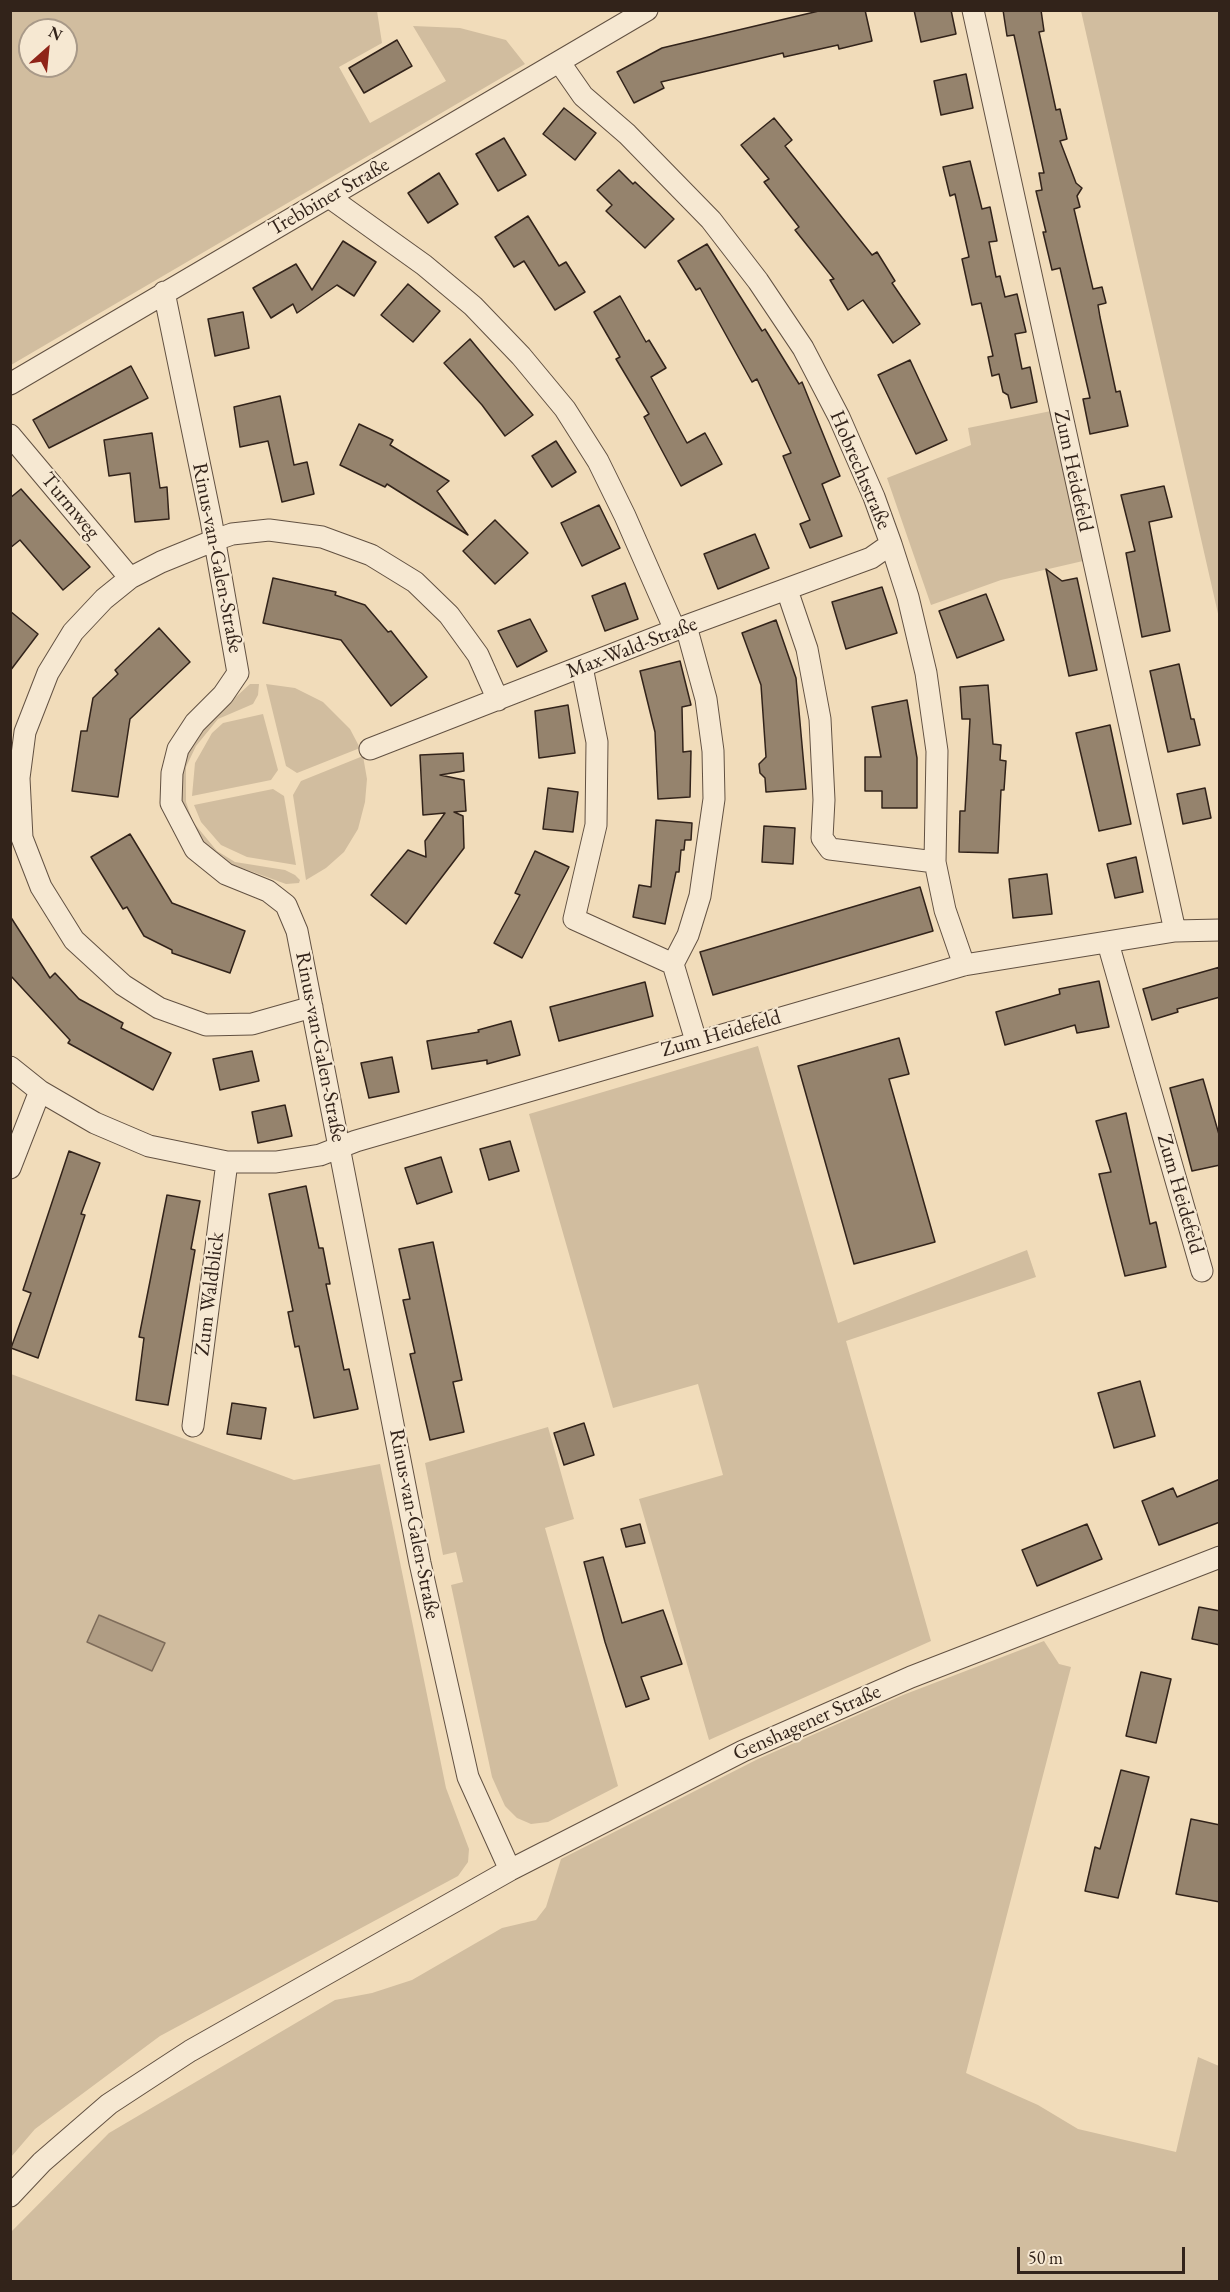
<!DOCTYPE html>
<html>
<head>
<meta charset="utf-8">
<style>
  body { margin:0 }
  #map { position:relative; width:1230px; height:2292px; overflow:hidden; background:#f1dcba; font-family:"EB Garamond",serif }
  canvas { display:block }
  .frame { position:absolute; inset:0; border:12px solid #32231a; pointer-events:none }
  .north { position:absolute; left:18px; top:18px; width:60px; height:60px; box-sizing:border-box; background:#f6e8d2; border:2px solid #a89988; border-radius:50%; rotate:27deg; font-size:16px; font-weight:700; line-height:24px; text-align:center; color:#32231a }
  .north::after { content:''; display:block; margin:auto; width:21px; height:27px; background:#8f2418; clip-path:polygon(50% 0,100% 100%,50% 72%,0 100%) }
  .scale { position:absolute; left:1017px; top:2247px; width:168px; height:27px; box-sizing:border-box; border:3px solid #32231a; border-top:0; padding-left:8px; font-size:18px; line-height:21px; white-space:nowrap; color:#32231a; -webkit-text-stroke:4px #f6e8d2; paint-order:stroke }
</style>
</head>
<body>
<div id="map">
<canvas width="1230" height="2292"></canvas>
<div class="frame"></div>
<div class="north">N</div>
<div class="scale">50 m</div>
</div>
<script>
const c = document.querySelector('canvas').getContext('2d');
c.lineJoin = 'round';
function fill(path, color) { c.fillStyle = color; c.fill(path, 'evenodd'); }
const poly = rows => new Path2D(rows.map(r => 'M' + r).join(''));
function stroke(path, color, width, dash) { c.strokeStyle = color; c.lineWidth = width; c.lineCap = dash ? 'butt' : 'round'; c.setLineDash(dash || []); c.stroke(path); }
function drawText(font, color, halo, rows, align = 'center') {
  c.font = font + ' "EB Garamond",serif'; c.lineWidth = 4.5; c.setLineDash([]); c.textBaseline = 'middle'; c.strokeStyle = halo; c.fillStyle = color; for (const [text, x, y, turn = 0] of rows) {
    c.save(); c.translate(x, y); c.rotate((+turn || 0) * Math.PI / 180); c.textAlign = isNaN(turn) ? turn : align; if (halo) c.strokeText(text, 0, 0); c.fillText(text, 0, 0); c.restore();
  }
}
const green = poly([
  [10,11,377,11,382,43,339,67,370,123,446,81,413,26,460,28,506,40,525,64,11,365],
  [30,30,66,30,66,66,30,66],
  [1081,11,1219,11,1219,618],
  [1051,411,1083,561,1001,580,931,605,887,478,971,445,968,428],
  [250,684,259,684,258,695,253,704,218,719,196,746,186,767,186,802,193,822,217,851,235,862,285,870,295,875,300,880,299,883,286,884,253,872,230,864,210,851,196,835,180,799,184,758,203,727],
  [266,684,295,688,323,702,350,729,360,748,297,773,286,766],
  [263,714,278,770,271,780,192,796,195,763,212,733,223,723],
  [363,756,367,779,365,802,358,829,344,852,326,868,306,880,293,795,301,781],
  [273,789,284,796,296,865,247,857,221,845,201,822,194,805],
  [758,1046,838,1323,1027,1250,1036,1277,846,1341,931,1641,709,1740,639,1499,723,1475,698,1384,613,1408,529,1114],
  [11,1374,294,1480,380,1464,446,1788,469,1849,468,1862,458,1876,160,2036,35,2129,11,2157],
  [548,1427,574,1519,545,1528,618,1786,548,1822,531,1824,517,1818,505,1806,492,1777,451,1585,463,1582,456,1552,443,1555,425,1463],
  [1044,1641,1059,1664,1071,1667,966,2073,1038,2105,1078,2129,1176,2152,1198,2057,1219,2066,1219,2281,11,2281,11,2232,109,2133,335,2000,372,1993,412,1980,502,1928,536,1920,546,1907,561,1859,758,1759,903,1695]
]);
const water = poly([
  [99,1615,165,1643,152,1671,87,1642,99,1615]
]);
const building = poly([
  [823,10,865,10,872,41,839,49,838,45,784,57,783,53,661,82,664,88,634,103,617,72,662,48,823,10],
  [914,10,951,10,956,34,921,42,914,10],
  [1003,10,1041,10,1044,31,1039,32,1056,110,1060,109,1067,139,1060,141,1076,183,1082,188,1077,196,1080,207,1074,209,1093,289,1102,287,1106,303,1098,305,1100,317,1116,392,1120,391,1128,426,1090,434,1083,399,1090,398,1060,268,1052,270,1043,232,1046,232,1036,191,1042,190,1039,173,1044,173,1014,35,1007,36,1003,10],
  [397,40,412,66,364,93,349,68,397,40],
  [966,74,973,108,941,115,934,81,966,74],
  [564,108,596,133,575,160,543,134,564,108],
  [774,118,792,140,785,146,872,255,877,252,895,281,892,283,920,324,893,343,863,300,848,310,830,280,834,279,795,230,799,227,764,182,769,179,741,145,774,118],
  [504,138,526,175,498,191,476,154,504,138],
  [970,161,982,209,990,207,997,241,989,242,996,277,1000,276,1005,297,1017,294,1026,332,1015,334,1022,369,1030,367,1037,402,1011,408,1008,395,1003,392,999,374,992,376,988,357,993,356,981,303,972,305,962,259,969,257,955,194,950,196,943,167,970,161],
  [619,170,633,184,635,182,674,219,645,248,606,211,612,205,597,190,619,170],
  [439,173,458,204,428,223,408,193,439,173],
  [528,216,559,266,566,262,585,292,555,310,524,261,514,267,495,237,528,216],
  [343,241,376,262,354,296,337,285,297,313,293,304,271,318,253,288,296,264,312,290,343,241],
  [707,244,762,331,765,329,799,384,802,382,840,476,822,484,842,536,810,548,800,524,810,520,783,456,791,453,757,379,752,382,700,288,696,290,678,261,707,244],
  [408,284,440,311,413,342,381,315,408,284],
  [620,296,646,342,649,340,666,368,651,377,687,443,705,433,722,464,681,486,644,417,649,414,616,359,620,357,594,312,620,296],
  [243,312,249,348,215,356,208,319,243,312],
  [470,339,533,415,505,436,482,405,444,363,470,339],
  [910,360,947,440,916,454,878,375,910,360],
  [131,366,148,398,49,448,33,420,131,366],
  [280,396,294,465,307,462,314,494,282,502,268,441,240,447,234,407,280,396],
  [359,424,393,440,390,445,449,481,437,491,468,535,387,484,385,487,340,465,359,424],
  [152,433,160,488,167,487,169,519,135,522,130,473,109,476,104,440,152,433],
  [556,441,576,472,552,487,532,456,556,441],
  [1164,486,1172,517,1149,522,1170,631,1142,637,1126,553,1135,551,1121,495,1164,486],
  [21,489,90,567,63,590,20,540,10,548,10,498,21,489],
  [599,505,620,548,582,566,561,523,599,505],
  [495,520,528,553,495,584,463,551,495,520],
  [755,534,769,568,718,589,704,554,755,534],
  [1046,569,1062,581,1077,578,1097,670,1069,676,1046,569],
  [273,578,336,592,335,595,365,605,388,632,391,631,427,677,391,706,341,640,263,623,273,578],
  [625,583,638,619,605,631,592,596,625,583],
  [882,587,897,633,846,649,832,602,882,587],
  [986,594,1004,640,957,658,939,611,986,594],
  [10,611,38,634,10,671,10,611],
  [530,619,547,651,517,667,498,631,530,619],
  [776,620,796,678,806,789,766,792,765,778,760,773,759,764,766,757,761,685,742,633,776,620],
  [159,628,190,662,130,719,118,797,72,791,81,731,87,731,93,698,118,674,115,670,159,628],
  [680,661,691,705,682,707,683,752,691,751,690,797,658,799,655,732,640,671,680,661],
  [1179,664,1191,719,1194,719,1200,745,1168,752,1150,671,1179,664],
  [988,685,993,744,1001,745,1000,760,1006,761,1004,790,1001,790,998,853,959,852,960,811,965,811,970,719,962,719,960,687,988,685],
  [907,700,917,758,917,808,882,808,882,791,865,791,865,757,881,757,872,707,907,700],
  [568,705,575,753,539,758,535,711,568,705],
  [1110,725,1131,824,1099,831,1076,733,1110,725],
  [463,753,464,771,440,775,464,780,466,811,454,812,463,816,464,848,406,924,371,895,408,850,426,857,425,841,445,813,423,815,420,755,463,753],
  [548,788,578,792,573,832,543,829,548,788],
  [1205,788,1211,818,1183,824,1177,794,1205,788],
  [656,820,692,823,691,840,685,840,684,850,681,850,679,872,676,872,665,924,633,917,639,885,651,887,656,820],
  [764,826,795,828,793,864,762,862,764,826],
  [130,834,172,903,245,931,230,973,172,953,172,950,144,936,127,907,123,909,91,857,130,834],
  [535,851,569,867,522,958,494,943,520,895,515,893,535,851],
  [1136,857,1143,892,1115,898,1107,864,1136,857],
  [1047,874,1052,914,1013,918,1009,879,1047,874],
  [920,887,933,931,713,995,700,952,920,887],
  [10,916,50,978,55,973,79,999,123,1023,121,1028,171,1053,153,1090,68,1043,70,1040,10,975,10,916],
  [1220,967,1220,997,1177,1009,1178,1012,1152,1020,1143,989,1220,967],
  [1099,981,1109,1027,1077,1033,1075,1025,1005,1045,996,1012,1060,994,1059,989,1099,981],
  [645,982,653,1016,559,1041,550,1007,645,982],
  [511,1021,520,1055,487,1064,487,1060,432,1069,427,1041,479,1032,478,1030,511,1021],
  [899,1038,909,1074,889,1079,935,1242,854,1264,798,1066,899,1038],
  [252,1051,259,1081,220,1090,213,1059,252,1051],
  [392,1057,399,1092,369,1098,361,1063,392,1057],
  [1203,1079,1220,1138,1220,1165,1192,1171,1170,1088,1203,1079],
  [285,1105,292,1136,258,1143,252,1112,285,1105],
  [1126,1113,1150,1224,1156,1222,1166,1267,1125,1276,1099,1174,1111,1172,1096,1121,1126,1113],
  [510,1141,519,1171,489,1180,480,1149,510,1141],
  [69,1151,100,1163,81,1214,85,1215,38,1358,11,1348,31,1293,23,1290,69,1151],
  [441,1157,452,1192,417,1204,405,1168,441,1157],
  [306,1186,319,1248,323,1248,330,1284,326,1284,344,1370,349,1369,358,1409,314,1418,299,1346,295,1347,288,1312,293,1311,269,1194,306,1186],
  [167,1195,200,1201,191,1249,195,1250,168,1405,136,1400,144,1338,139,1337,167,1195],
  [433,1242,462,1380,453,1382,464,1432,430,1440,410,1354,415,1353,403,1300,410,1299,399,1249,433,1242],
  [1140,1381,1155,1436,1114,1448,1098,1393,1140,1381],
  [232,1403,266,1408,261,1439,227,1434,232,1403],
  [584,1423,594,1455,564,1465,554,1433,584,1423],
  [1220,1479,1220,1522,1159,1545,1142,1501,1173,1488,1177,1497,1220,1479],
  [640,1524,645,1543,626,1547,621,1529,640,1524],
  [1087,1524,1102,1559,1037,1586,1022,1550,1087,1524],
  [603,1557,622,1623,663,1610,682,1664,641,1677,649,1699,626,1707,605,1642,584,1562,603,1557],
  [1199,1607,1220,1611,1220,1645,1192,1639,1199,1607],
  [1141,1672,1171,1679,1156,1743,1126,1736,1141,1672],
  [1121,1770,1149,1777,1118,1898,1085,1891,1095,1847,1100,1849,1121,1770],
  [1191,1819,1220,1825,1220,1902,1176,1894,1191,1819]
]);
const minor = poly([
  [973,10,1175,931],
  [560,63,583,96,627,134,711,220,758,281,803,348,839,417,874,497,891,544,908,597,926,673,937,751,935,862,945,910,964,965],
  [329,197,424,265,473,306,521,356,565,409,598,461,625,516,675,630],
  [164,292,211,520,238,673,223,695,195,723,178,749,172,773,171,803,195,849,226,874,268,891,286,905,297,931,420,1563,468,1777,510,1870],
  [10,384,647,10],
  [10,435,130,578],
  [787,590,807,649,820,719,824,800,822,838,830,849,935,862],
  [686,626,706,699,713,751,714,799,700,896,688,935,673,964,696,1041],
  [582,667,597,742,596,825,574,919,673,964],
  [370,749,675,630,871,558,891,544],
  [1108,943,1202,1271],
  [312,1007,252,1024,206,1025,159,1008,123,985,74,940,41,887,22,838,19,778,25,732,48,673,73,632,104,599,130,578,161,562,215,540,232,534,269,530,322,537,371,555,415,582,449,615,478,655,498,700],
  [10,1067,40,1091,95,1123,149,1146,227,1162,276,1162,320,1155,356,1141,964,965,1175,931,1220,930],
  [10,1168,40,1091],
  [193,1426,227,1162],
  [10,2196,42,2162,109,2104,190,2051,510,1870,743,1751,911,1677,1220,1557]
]);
const streetNames = [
  ["Trebbiner Straße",329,197,-30],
  ["Hobrechtstraße",860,470,67],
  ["Zum Heidefeld",1073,471,78],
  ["Turmweg",70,506,50],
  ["Rinus-van-Galen-Straße",217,558,79],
  ["Max-Wald-Straße",632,648,-21],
  ["Zum Heidefeld",721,1034,-16],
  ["Rinus-van-Galen-Straße",320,1047,79],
  ["Zum Heidefeld",1180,1194,74],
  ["Zum Waldblick",210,1294,-83],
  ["Rinus-van-Galen-Straße",414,1524,79],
  ["Genshagener Straße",807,1723,-24]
];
fill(green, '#d1bd9f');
fill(water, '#b09d84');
stroke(water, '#7e6c5a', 1.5);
fill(building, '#95836d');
stroke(building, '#32231a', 1.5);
stroke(minor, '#625142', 23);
stroke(minor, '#f6e8d2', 21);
drawText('21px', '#32231a', '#f6e8d2', streetNames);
</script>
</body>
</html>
